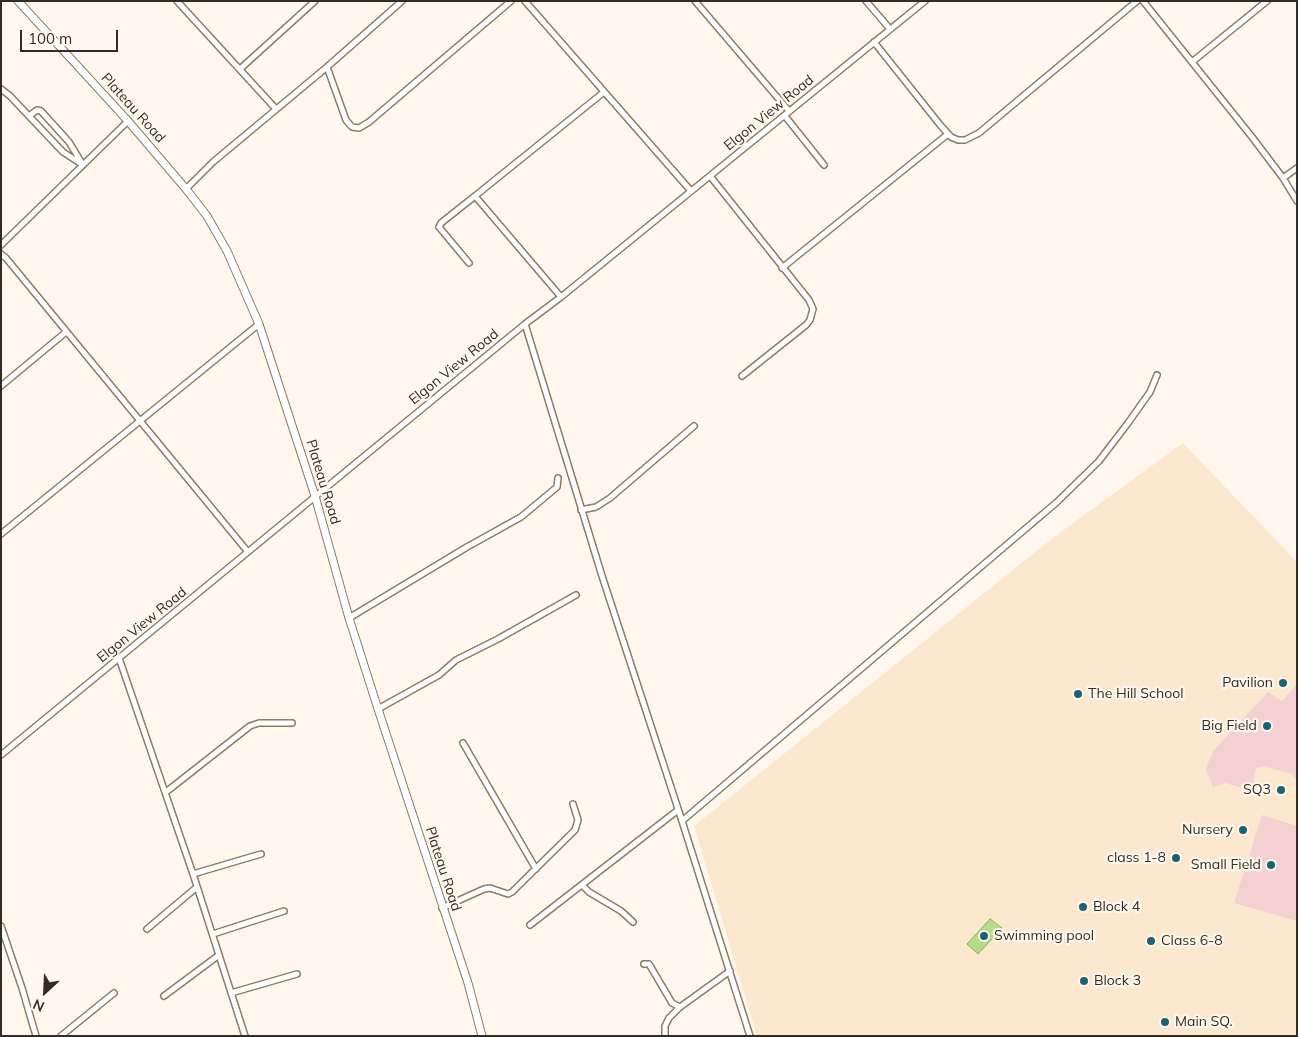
<!DOCTYPE html>
<html>
<head>
<meta charset="utf-8">
<style>
  body { margin:0 }
  #map { position:relative; width:1298px; height:1037px; overflow:hidden; background:#fff7ed; font-family:Mulish,sans-serif }
  canvas { display:block }
  .frame { position:absolute; inset:0; border:2px solid #332c23; pointer-events:none }
  .north { position:absolute; left:20px; top:967px; width:50px; height:50px; -webkit-text-stroke:4px #fff7ed; paint-order:stroke; rotate:205deg; font-size:14px; font-weight:700; line-height:20px; text-align:center; color:#332c23 }
  .north::after { content:''; display:block; margin:auto; width:18px; height:22px; background:#332c23; clip-path:polygon(50% 0,100% 100%,50% 72%,0 100%) }
  .scale { position:absolute; left:20px; top:30px; width:98px; height:22px; box-sizing:border-box; border:2px solid #332c23; border-top:0; padding-left:6px; font-size:15px; line-height:18px; white-space:nowrap; color:#332c23; -webkit-text-stroke:4px #fff7ed; paint-order:stroke }
</style>
</head>
<body>
<div id="map">
<canvas width="1298" height="1037"></canvas>
<div class="frame"></div>
<div class="north">N</div>
<div class="scale">100 m</div>
</div>
<script>
const c = document.querySelector('canvas').getContext('2d');
c.lineJoin = 'round';
function fill(path, color) { c.fillStyle = color; c.fill(path, 'evenodd'); }
const poly = rows => new Path2D(rows.map(r => 'M' + r).join(''));
function stroke(path, color, width, dash) { c.strokeStyle = color; c.lineWidth = width; c.lineCap = dash ? 'butt' : 'round'; c.setLineDash(dash || []); c.stroke(path); }
function drawText(font, color, halo, rows, align = 'center') {
  c.font = font + ' Mulish,sans-serif'; c.lineWidth = 4.5; c.setLineDash([]); c.textBaseline = 'middle'; c.strokeStyle = halo; c.fillStyle = color; for (const [text, x, y, turn = 0] of rows) {
    c.save(); c.translate(x, y); c.rotate((+turn || 0) * Math.PI / 180); c.textAlign = isNaN(turn) ? turn : align; if (halo) c.strokeText(text, 0, 0); c.fillText(text, 0, 0); c.restore();
  }
}
const built = poly([
  [1183,443,1297,562,1297,1036,757,1036,694,826,1054,537]
]);
const green = poly([
  [1297,684,1297,780,1292,774,1264,766,1256,768,1253,787,1239,787,1225,783,1213,787,1206,768,1214,750,1268,692,1282,701],
  [1262,815,1297,826,1297,921,1234,903]
]);
const water = poly([
  [990,919,1002,928,978,954,967,944,990,919]
]);
const street = poly([
  [177,1,276,109],
  [525,1,691,191],
  [695,1,789,111],
  [866,1,890,29],
  [1143,1,1252,137,1283,178,1297,201],
  [874,42,941,126,951,137,958,140,965,140,979,133,1137,1],
  [1192,62,1267,1],
  [327,67,346,120,352,127,359,128,369,122,511,1],
  [240,69,315,1],
  [1,89,10,96,63,152,83,165,69,142,41,111,37,110,29,116],
  [785,116,824,165],
  [710,176,809,300,813,309,810,320,806,325,742,376],
  [1283,178,1297,168],
  [186,189,213,162,327,67,402,1],
  [1,245,128,121],
  [1,254,6,258,248,552],
  [469,263,439,227,441,223,475,196],
  [782,268,948,134],
  [561,297,475,196,604,92],
  [525,324,602,576,682,821,750,1036],
  [1,386,66,332],
  [581,510,596,507,610,498,694,426],
  [1,534,259,324],
  [349,618,467,547,521,517,557,487,558,478],
  [119,658,193,874,245,1036],
  [378,709,439,675,456,660,498,639,576,595],
  [463,743,536,869],
  [1,755,525,324,561,297,925,1],
  [166,792,250,726,259,723,292,723],
  [682,821,1057,502,1099,461,1128,423,1150,392,1157,375],
  [193,874,261,854],
  [582,885,589,892,621,911,633,922],
  [442,908,484,889,490,888,508,894,512,892,575,830,578,820,573,804],
  [530,925,678,810],
  [1,926,22,988,36,1036],
  [147,929,197,887],
  [213,934,284,911],
  [644,964,649,964,672,1003,680,1007],
  [231,993,297,974],
  [164,996,219,955],
  [61,1036,114,993],
  [665,1036,665,1026,669,1018,680,1007,730,971]
]);
const secondary = poly([
  [18,1,128,121,186,189,207,216,227,251,259,324,315,496,349,618,378,709,468,983,482,1036]
]);
const markers = [
  [1283,683,5,"#1c6273"],
  [1078,694,5,"#1c6273"],
  [1267,726,5,"#1c6273"],
  [1281,790,5,"#1c6273"],
  [1243,830,5,"#1c6273"],
  [1176,858,5,"#1c6273"],
  [1271,865,5,"#1c6273"],
  [1083,907,5,"#1c6273"],
  [984,936,5,"#1c6273"],
  [1151,941,5,"#1c6273"],
  [1084,981,5,"#1c6273"],
  [1165,1022,5,"#1c6273"]
];
const streetNames = [
  ["Plateau Road",133,108,48],
  ["Elgon View Road",769,113,-39],
  ["Elgon View Road",454,367,-39],
  ["Plateau Road",323,482,73],
  ["Elgon View Road",142,625,-39],
  ["Plateau Road",443,869,72]
];
const poiNames = [
  ["Pavilion",1273,683],
  ["The Hill School",1088,694,"left"],
  ["Big Field",1257,726],
  ["SQ3",1271,790],
  ["Nursery",1233,830],
  ["class 1-8",1166,858],
  ["Small Field",1261,865],
  ["Block 4",1093,907,"left"],
  ["Swimming pool",994,936,"left"],
  ["Class 6-8",1161,941,"left"],
  ["Block 3",1094,981,"left"],
  ["Main SQ.",1175,1022,"left"]
];
fill(built, '#fce8cf');
fill(green, '#f5d0d2');
fill(water, '#b1de87');
stroke(water, '#8ba969', 1);
stroke(street, '#8c7b65', 8);
stroke(secondary, '#8c7b65', 9);
stroke(street, '#fff', 5);
stroke(secondary, '#fff', 7);
for (const [x, y, r, color] of markers) { const dot = new Path2D(); dot.arc(x, y, r, 0, 2 * Math.PI); c.fillStyle = color; c.fill(dot); stroke(dot, '#fff7ed', 2); }
drawText('14px', '#332c23', '#fff7ed', streetNames);
drawText('14px', '#332c23', '#fff7ed', poiNames, 'right');
</script>
</body>
</html>
